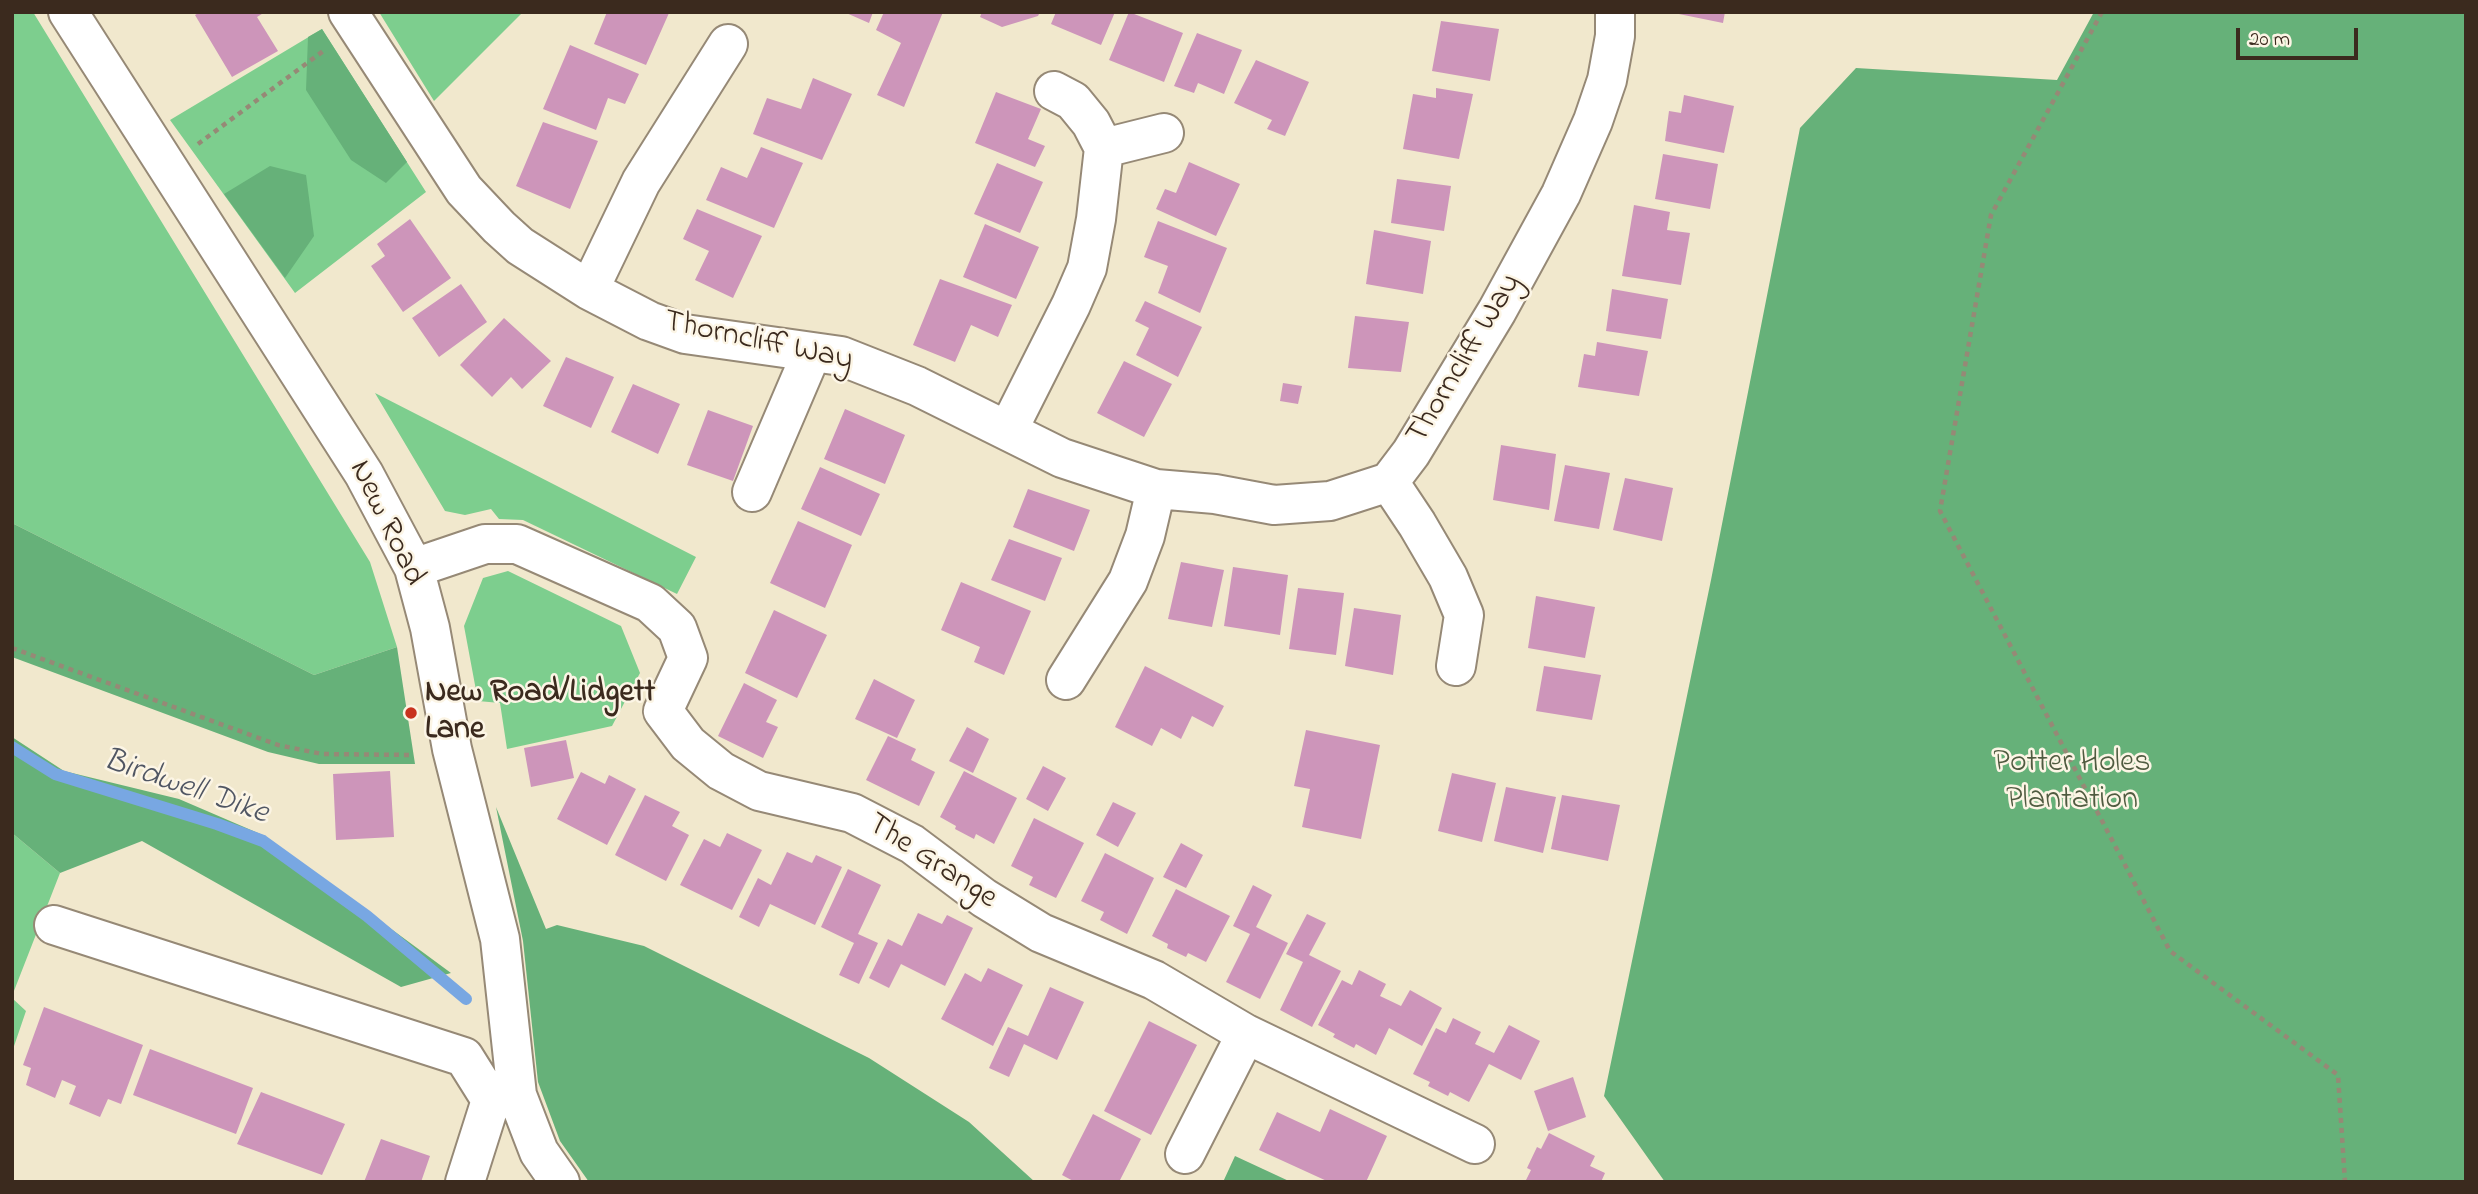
<!DOCTYPE html>
<html>
<head>
<meta charset="utf-8">
<style>
  body { margin:0 }
  #map { position:relative; width:2478px; height:1194px; overflow:hidden; background:#f1e8cd; font-family:"Indie Flower",sans-serif }
  canvas { display:block }
  .frame { position:absolute; inset:0; border:14px solid #3b2a1e; pointer-events:none }
  .scale { position:absolute; left:2236px; top:28px; width:122px; height:32px; box-sizing:border-box; border:4px solid #3b2a1e; border-top:0; padding-left:9px; font-size:21px; line-height:24px; white-space:nowrap; color:#3b2a1e; -webkit-text-stroke:5px #fcf5e5; paint-order:stroke }
</style>
</head>
<body>
<div id="map">
<canvas width="2478" height="1194"></canvas>
<div class="frame"></div>
<div class="scale">20 m</div>
</div>
<script>
const c = document.querySelector('canvas').getContext('2d');
c.lineJoin = 'round';
function fill(path, color) { c.fillStyle = color; c.fill(path, 'evenodd'); }
const poly = rows => new Path2D(rows.map(r => 'M' + r).join(''));
function stroke(path, color, width, dash) { c.strokeStyle = color; c.lineWidth = width; c.lineCap = dash ? 'butt' : 'round'; c.setLineDash(dash || []); c.stroke(path); }
function drawText(font, color, halo, rows, align = 'center') {
  c.font = font + ' "Indie Flower",sans-serif'; c.lineWidth = 5; c.setLineDash([]); c.textBaseline = 'middle'; c.strokeStyle = halo; c.fillStyle = color; for (const [text, x, y, turn = 0] of rows) {
    c.save(); c.translate(x, y); c.rotate((+turn || 0) * Math.PI / 180); c.textAlign = isNaN(turn) ? turn : align; if (halo) c.strokeText(text, 0, 0); c.fillText(text, 0, 0); c.restore();
  }
}
const green = poly([
  [12,12,33,12,370,562,397,647,314,675,12,523],
  [379,12,523,12,434,101],
  [322,29,426,192,295,293,170,120],
  [375,393,696,557,677,594,523,520,499,519,491,509,465,515,445,511],
  [508,571,621,626,640,673,612,726,507,749,500,703,478,701,464,626,483,578],
  [12,833,60,873,12,996],
  [12,998,26,1011,12,1052]
]);
const forest = poly([
  [2094,12,2466,12,2466,1182,1665,1182,1604,1096,1711,580,1800,128,1856,68,2057,80],
  [322,29,407,162,386,183,351,160,306,90,308,37],
  [270,166,306,175,314,236,285,278,224,194],
  [12,523,314,675,397,647,415,764,319,764,268,752,12,657],
  [12,737,64,771,179,799,265,836,451,973,401,987,142,841,60,873,12,833],
  [496,807,546,929,557,925,644,946,869,1058,969,1122,1035,1182,589,1182,560,1141,538,1082,523,941],
  [1235,1156,1291,1182,1223,1182]
]);
const stream = poly([
  [12,747,55,774,217,824,263,841,367,916,466,999]
]);
const building = poly([
  [200,12,265,12,257,17,278,51,232,77,195,15],
  [607,12,669,13,646,65,594,44],
  [844,12,873,12,869,23],
  [884,12,943,12,904,107,877,95,901,43,876,30],
  [982,12,1040,12,1038,16,1002,27,980,17],
  [1056,12,1115,12,1101,45,1051,24],
  [1129,12,1183,33,1164,82,1109,60],
  [1669,12,1725,12,1723,23],
  [1441,21,1499,29,1490,81,1432,71],
  [1197,33,1242,50,1224,94,1198,83,1194,93,1174,86],
  [570,45,639,74,625,104,608,98,596,130,543,109],
  [1256,60,1309,82,1285,136,1267,129,1272,120,1234,103],
  [813,78,852,94,822,160,753,134,767,98,801,109],
  [1436,88,1473,94,1459,159,1403,149,1413,94,1436,98],
  [996,92,1041,109,1028,139,1045,146,1035,167,975,143],
  [1684,95,1734,106,1724,153,1665,141,1669,111,1681,113],
  [543,122,598,141,570,209,516,186],
  [761,147,803,163,774,228,706,200,721,167,747,178],
  [1663,154,1718,164,1710,209,1655,199],
  [1189,162,1240,184,1216,236,1156,209,1165,189,1176,193],
  [997,163,1043,182,1020,233,974,214],
  [1397,179,1451,186,1444,231,1391,223],
  [1634,205,1670,212,1667,230,1690,233,1681,285,1622,276],
  [697,209,762,236,733,298,695,280,709,251,683,239],
  [410,219,451,278,403,312,371,266,385,256,377,244],
  [1158,221,1227,248,1200,313,1158,293,1168,266,1144,257],
  [985,224,1039,247,1016,299,963,277],
  [1374,230,1431,241,1423,294,1366,284],
  [940,279,1012,305,998,337,971,325,955,362,913,345],
  [461,284,487,322,439,357,412,318],
  [1612,289,1668,299,1661,339,1606,331],
  [1145,301,1202,327,1178,377,1136,355,1149,328,1135,321],
  [1355,316,1409,322,1401,372,1348,368],
  [504,318,551,361,522,389,511,377,492,397,460,365],
  [1597,342,1648,351,1639,396,1578,387,1584,354,1595,356],
  [566,357,614,377,591,428,543,406],
  [1124,361,1172,384,1144,437,1097,413],
  [1283,383,1302,386,1298,404,1280,401],
  [633,384,680,404,658,454,611,432],
  [845,409,905,435,885,484,824,459],
  [708,410,753,426,733,481,687,465],
  [1501,445,1556,454,1549,510,1493,500],
  [1565,465,1610,473,1599,529,1554,521],
  [820,467,880,494,861,536,801,509],
  [1625,478,1673,488,1662,541,1613,530],
  [1028,489,1090,510,1074,551,1013,527],
  [798,521,852,545,825,608,770,583],
  [1009,539,1062,558,1045,601,991,580],
  [1181,562,1224,570,1212,627,1168,619],
  [1233,567,1288,575,1280,635,1224,626],
  [961,582,1031,611,1004,675,974,662,980,647,941,630],
  [1298,588,1344,593,1336,655,1289,649],
  [1536,596,1595,607,1585,658,1528,648],
  [1354,608,1401,615,1393,675,1345,666],
  [774,610,827,635,797,698,745,673],
  [1145,666,1224,706,1213,727,1192,716,1181,739,1161,728,1152,746,1115,727],
  [1544,666,1601,675,1592,720,1536,711],
  [874,679,915,700,897,738,855,719],
  [744,683,777,700,766,722,778,727,763,758,718,736],
  [967,727,989,739,973,773,949,761],
  [1306,730,1380,745,1361,839,1302,827,1310,789,1294,786],
  [888,736,916,749,911,760,935,772,919,806,866,780],
  [566,740,574,778,531,787,524,748],
  [1043,766,1066,778,1048,811,1026,799],
  [390,771,394,837,336,840,333,774],
  [964,771,1017,798,994,844,976,834,974,839,955,829,956,826,940,817],
  [581,772,605,784,609,775,636,789,607,845,557,819],
  [1452,773,1496,783,1482,842,1438,831],
  [1506,787,1556,797,1543,853,1494,841],
  [645,795,680,812,672,826,689,835,666,881,615,855],
  [1562,795,1620,805,1608,861,1551,849],
  [1113,802,1136,813,1118,847,1096,835],
  [1034,818,1084,843,1056,898,1029,885,1033,877,1011,866],
  [727,833,762,850,732,910,680,885,704,839,720,847],
  [1181,843,1203,855,1186,888,1163,877],
  [787,852,812,863,816,855,842,867,815,925,770,904,759,927,739,917,758,878,771,885],
  [1105,853,1154,878,1127,934,1100,920,1104,912,1081,901],
  [848,869,881,885,858,934,878,943,859,984,839,975,854,943,821,927],
  [1253,885,1272,895,1256,927,1288,943,1260,999,1226,982,1250,934,1233,926],
  [1176,889,1230,916,1206,962,1188,953,1186,957,1167,948,1168,944,1152,936],
  [918,913,942,924,947,915,973,928,945,986,901,964,889,988,869,978,888,939,902,946],
  [1307,914,1326,923,1309,955,1341,971,1312,1027,1280,1010,1303,962,1286,954],
  [988,968,1023,985,993,1046,941,1019,965,973,981,982],
  [1359,970,1386,984,1380,996,1401,1006,1410,990,1442,1008,1422,1046,1389,1028,1376,1055,1356,1044,1354,1048,1333,1037,1335,1034,1318,1025,1342,980,1352,985],
  [1050,987,1084,1002,1057,1060,1024,1044,1009,1077,989,1068,1008,1027,1028,1036],
  [44,1007,143,1045,121,1104,108,1099,100,1117,69,1104,76,1086,62,1080,55,1098,26,1085,31,1068,23,1065],
  [1453,1018,1481,1032,1475,1044,1494,1053,1509,1025,1540,1041,1521,1080,1489,1064,1469,1102,1450,1092,1448,1096,1428,1086,1430,1082,1413,1074,1436,1028,1446,1033],
  [1149,1021,1197,1045,1151,1135,1104,1111],
  [150,1049,253,1088,236,1134,133,1095],
  [1573,1077,1586,1117,1548,1131,1534,1091],
  [261,1092,345,1124,322,1175,237,1144],
  [1330,1109,1387,1136,1366,1182,1329,1182,1259,1150,1277,1112,1320,1132],
  [1093,1114,1141,1139,1119,1182,1075,1182,1062,1175],
  [1549,1133,1595,1156,1590,1166,1605,1173,1601,1182,1525,1182,1531,1170,1527,1168,1537,1147,1541,1149],
  [381,1139,430,1156,421,1182,364,1182]
]);
const path = poly([
  [2102,12,1991,215,1940,511,2170,951,2338,1075,2345,1182],
  [198,144,326,49],
  [12,648,278,745,322,754,413,755]
]);
const minor = poly([
  [68,12,364,474,414,568,430,628,452,749,500,939,517,1095,539,1152,560,1182],
  [348,12,464,190,499,227,520,246,589,290,649,321,685,334,841,356,917,386,1062,458,1156,489,1215,494,1274,505,1330,501,1389,482,1411,453,1497,311,1561,194,1593,121,1607,80,1615,36,1615,12],
  [1054,91,1073,101,1091,123,1104,148,1164,133],
  [589,290,641,182,728,44],
  [1008,430,1071,305,1087,268,1096,219,1104,148],
  [1389,482,1417,524,1448,577,1464,615,1456,666],
  [752,492,812,352],
  [414,568,485,544,517,544,650,603,677,628,688,658,663,711,688,744,721,771,759,791,852,813,912,844,984,898,1041,933,1154,980,1246,1034,1475,1144],
  [1066,680,1128,581,1145,536,1156,489],
  [54,925,464,1057,491,1100],
  [1185,1154,1246,1034],
  [465,1182,491,1100,515,1096]
]);
const markers = [
  [411,713,7,"#c8321e"]
];
const streetNames = [
  ["Thorncliff Way",758,343,12],
  ["Thorncliff Way",1466,360,-59],
  ["New Road",385,524,64],
  ["The Grange",931,863,33]
];
const poiNames = [
  ["New Road/Lidgett",425,695],
  ["Lane",425,732]
];
const parkNames = [
  ["Potter Holes",2072,765],
  ["Plantation",2072,802]
];
const waterNames = [
  ["Birdwell Dike",185,789,19]
];
fill(green, '#7dce8e');
fill(forest, '#66b179');
stroke(stream, '#78a7e2', 12);
fill(building, '#cd95ba');
stroke(minor, '#968976', 42);
stroke(path, '#968976', 4.5, [5, 5]);
stroke(minor, '#fff', 38);
for (const [x, y, r, color] of markers) { const dot = new Path2D(); dot.arc(x, y, r, 0, 2 * Math.PI); c.fillStyle = color; c.fill(dot); stroke(dot, '#fcf5e5', 2.5); }
drawText('32px', '#3b2a1e', '#fcf5e5', streetNames);
drawText('bold 32px', '#3b2a1e', '#fcf5e5', poiNames, 'left');
drawText('32px', '#4f5b40', '#fcf5e5', parkNames);
drawText('italic 33px', '#505663', '#fcf5e5', waterNames);
</script>
</body>
</html>
